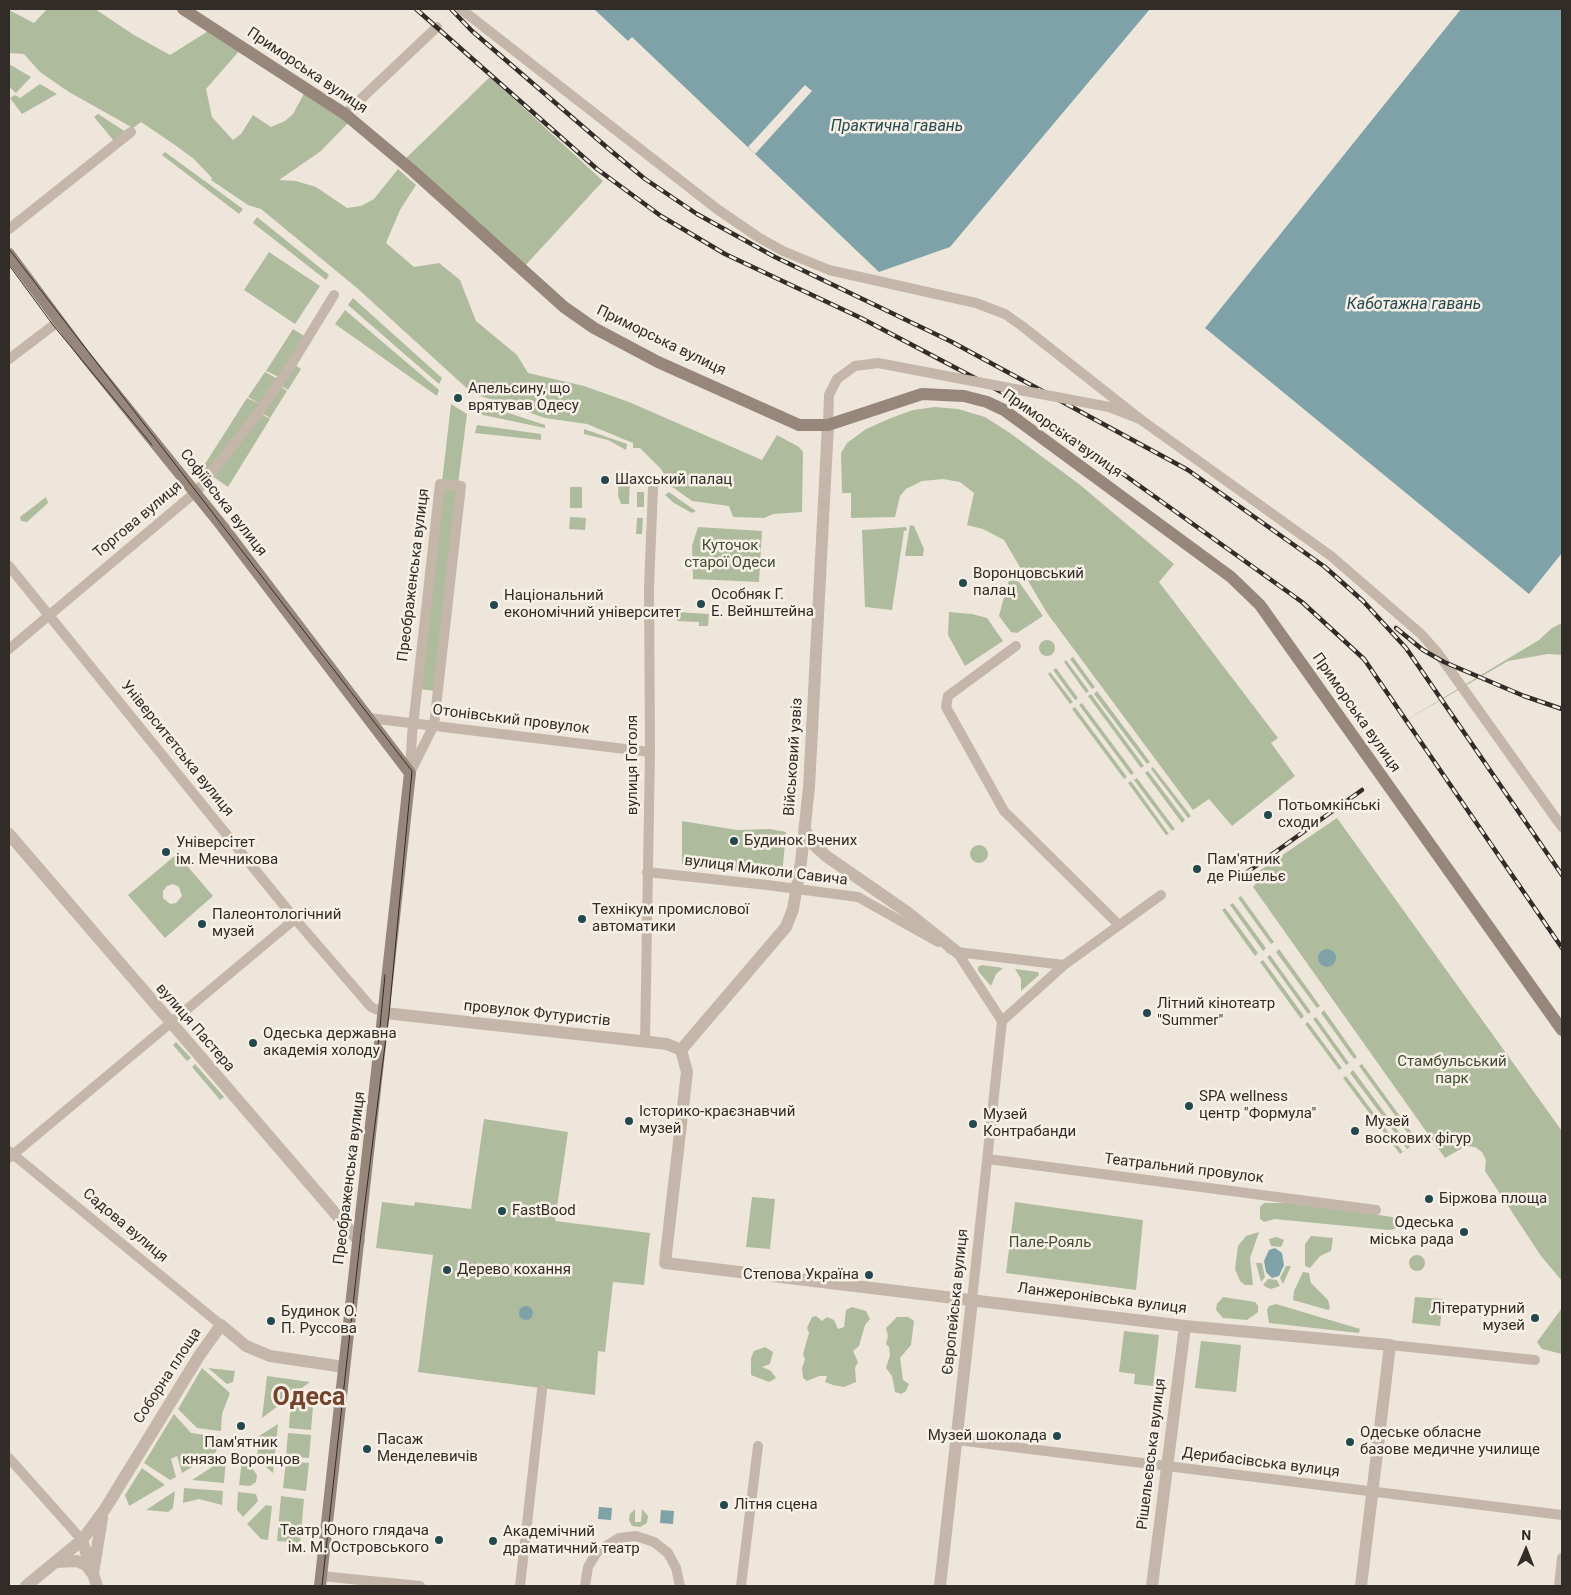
<!DOCTYPE html>
<html>
<head>
<meta charset="utf-8">
<style>
  body { margin:0 }
  #map { position:relative; width:1571px; height:1595px; overflow:hidden; background:#eee6db; font-family:Roboto,sans-serif }
  canvas { display:block }
  .frame { position:absolute; inset:0; border:10px solid #322c28; pointer-events:none }
  .north { position:absolute; left:1501px; top:1525px; width:50px; height:50px; -webkit-text-stroke:4px #f6f0e7; paint-order:stroke; rotate:1deg; font-size:14px; font-weight:700; line-height:20px; text-align:center; color:#322c28 }
  .north::after { content:''; display:block; margin:auto; width:18px; height:22px; background:#322c28; clip-path:polygon(50% 0,100% 100%,50% 72%,0 100%) }
</style>
</head>
<body>
<div id="map">
<canvas width="1571" height="1595"></canvas>
<div class="frame"></div>
<div class="north">N</div>
</div>
<script>
const c = document.querySelector('canvas').getContext('2d');
c.lineJoin = 'round';
function fill(path, color) { c.fillStyle = color; c.fill(path, 'evenodd'); }
const poly = rows => new Path2D(rows.map(r => 'M' + r).join(''));
function stroke(path, color, width, dash) { c.strokeStyle = color; c.lineWidth = width; c.lineCap = dash ? 'butt' : 'round'; c.setLineDash(dash || []); c.stroke(path); }
function drawText(font, color, halo, rows, align = 'center') {
  c.font = font + ' Roboto,sans-serif'; c.lineWidth = 5; c.setLineDash([]); c.textBaseline = 'middle'; c.strokeStyle = halo; c.fillStyle = color; for (const [text, x, y, turn = 0] of rows) {
    c.save(); c.translate(x, y); c.rotate((+turn || 0) * Math.PI / 180); c.textAlign = isNaN(turn) ? turn : align; if (halo) c.strokeText(text, 0, 0); c.fillText(text, 0, 0); c.restore();
  }
}
const green = poly([
  [47,9,95,9,134,35,170,55,210,30,240,50,206,89,212,117,233,140,241,134,253,115,271,127,285,121,293,114,306,90,351,120,321,151,279,180,296,181,316,187,347,208,361,206,374,199,398,169,416,185,400,210,386,243,414,267,439,263,460,280,476,321,517,355,528,373,584,386,629,402,762,460,777,435,799,447,803,452,802,512,773,514,764,518,733,517,729,506,692,501,671,486,661,469,640,448,633,448,633,443,587,424,545,418,472,393,357,288,261,209,248,205,211,180,212,178,194,159,175,145,141,122,133,128,69,92,40,72,24,54,9,53,9,10,34,23],
  [9,64,31,77,16,93,9,87],
  [490,77,603,181,523,268,403,161],
  [40,84,57,94,22,114,10,98,15,95,20,98],
  [98,114,126,132,114,141,94,117],
  [165,152,243,209,239,214,162,155],
  [257,217,329,275,326,280,253,223],
  [269,252,320,286,295,324,244,290],
  [353,298,442,378,439,384,348,305],
  [345,310,439,390,437,396,335,324],
  [293,329,306,337,281,378,266,371],
  [294,364,301,369,288,390,280,385],
  [265,372,280,380,209,474,203,467,247,398,260,404,248,397],
  [280,386,287,391,270,418,262,413],
  [475,402,545,425,545,428,483,415,472,408],
  [451,404,467,414,458,484,442,482],
  [935,407,958,409,985,417,1010,433,1079,484,1174,564,1159,582,1278,738,1271,743,1295,776,1232,826,1209,799,1193,810,1047,613,1004,540,983,529,967,525,974,493,960,482,943,479,922,481,906,489,900,496,895,517,851,518,851,493,842,493,841,453,847,443,866,429,891,418,913,410],
  [260,413,270,419,228,487,211,475],
  [477,425,541,434,541,440,475,433],
  [584,429,627,444,626,450,608,440,584,434],
  [619,475,630,476,629,504,621,504,618,496],
  [442,486,458,488,435,691,419,689],
  [570,487,582,487,582,508,570,508],
  [637,492,644,492,644,507,637,507],
  [669,492,680,500,696,511,692,513,674,503,665,495],
  [46,497,48,503,27,522,21,521,20,517],
  [570,517,586,518,585,530,569,529],
  [637,518,643,518,642,534,636,534],
  [910,525,914,526,924,549,923,556,905,556],
  [698,527,762,531,759,582,693,579,692,546],
  [906,527,907,530,904,531,892,610,865,607,862,530],
  [1014,580,1019,582,1043,616,1017,633,1011,632,999,616,1007,586,1009,581],
  [677,612,709,614,708,626,699,626,699,622,677,621],
  [949,612,972,614,987,618,1003,641,965,666,948,635],
  [1562,623,1562,655,1548,654,1508,661,1398,725,1539,640,1552,628],
  '1039 648a8 8 0 1 1 16 0a8 8 0 1 1-16 0Z',
  [1073,657,1095,687,1092,689,1070,659],
  [1066,660,1089,691,1086,693,1064,662],
  [1056,668,1078,698,1075,700,1053,670],
  [1050,672,1073,702,1070,704,1048,674],
  [1097,691,1150,762,1147,764,1094,694],
  [1091,694,1144,766,1141,768,1088,696],
  [1082,703,1134,773,1131,775,1079,705],
  [1075,707,1127,777,1124,779,1072,709],
  [1153,767,1191,816,1188,818,1151,769],
  [1148,771,1185,820,1182,823,1145,773],
  [1137,778,1175,829,1172,831,1134,780],
  [1131,781,1169,834,1166,835,1128,783],
  [1337,818,1562,1131,1562,1281,1541,1256,1485,1171,1486,1160,1482,1152,1475,1147,1466,1146,1445,1158,1253,887,1262,876,1259,871],
  [682,821,737,830,770,829,786,832,782,876,682,864],
  '970 854a9 9 0 1 1 18 0a9 9 0 1 1-18 0Z',
  [177,854,213,896,165,938,128,895],
  [173,884,179,887,182,896,176,903,170,904,163,898,163,891,167,886],
  [1241,896,1274,942,1271,944,1238,898],
  [1233,903,1266,948,1263,951,1230,905],
  [1225,908,1258,953,1255,956,1222,910],
  [1279,949,1320,1006,1317,1008,1276,952],
  [1270,955,1311,1012,1308,1014,1267,957],
  [1263,960,1304,1016,1301,1019,1260,962],
  [982,965,1003,968,996,974,991,986,978,971,978,967],
  [1015,969,1038,972,1039,975,1021,991,1021,979],
  [1324,1010,1357,1057,1354,1059,1321,1013],
  [1316,1017,1349,1063,1346,1065,1313,1019],
  [1308,1022,1342,1068,1339,1070,1305,1024],
  [176,1042,191,1058,187,1061,173,1045],
  [195,1064,224,1097,220,1100,192,1067],
  [1362,1064,1418,1141,1415,1143,1359,1066],
  [1353,1070,1410,1147,1407,1149,1350,1073],
  [1346,1076,1403,1152,1400,1154,1343,1078],
  [484,1119,568,1132,555,1221,650,1233,644,1285,613,1282,605,1352,598,1351,595,1395,418,1372,433,1255,376,1248,382,1202,414,1206,415,1202,471,1209],
  [752,1197,775,1199,770,1249,746,1247],
  [1015,1202,1143,1220,1136,1290,1006,1273],
  [1264,1203,1287,1203,1386,1216,1396,1218,1398,1224,1395,1229,1389,1230,1274,1219,1264,1222,1260,1219,1260,1207],
  [1259,1232,1250,1258,1253,1285,1245,1285,1240,1281,1235,1269,1238,1246,1246,1236],
  [1311,1236,1333,1238,1331,1251,1320,1256,1310,1268,1305,1266,1305,1244],
  [1277,1237,1284,1240,1281,1247,1271,1246,1269,1239],
  '1409 1263a8 8 0 1 1 16 0a8 8 0 1 1-16 0Z',
  [1256,1263,1262,1263,1265,1277,1261,1282],
  [1286,1266,1291,1266,1283,1284,1280,1278],
  [1303,1272,1309,1273,1311,1283,1328,1300,1330,1308,1328,1310,1293,1300,1294,1291],
  [1268,1279,1277,1280,1280,1286,1271,1289,1266,1287,1263,1285],
  [1223,1297,1255,1302,1258,1306,1258,1312,1247,1320,1223,1318,1216,1310,1217,1304],
  [1415,1297,1443,1299,1440,1326,1412,1323],
  [1276,1304,1360,1329,1359,1333,1269,1323,1267,1310,1269,1306],
  [852,1307,866,1311,870,1319,865,1325,859,1346,853,1351,858,1362,855,1368,856,1382,844,1387,833,1385,825,1382,827,1376,819,1376,807,1381,803,1378,802,1368,805,1359,803,1354,809,1333,807,1328,812,1317,816,1316,822,1321,827,1317,834,1320,838,1329,844,1327,846,1310],
  [1562,1308,1562,1354,1542,1349,1537,1342],
  [897,1317,908,1317,914,1321,911,1345,900,1358,903,1380,909,1384,906,1391,901,1394,895,1392,892,1376,886,1368,890,1355,889,1347,886,1344,888,1336,886,1328],
  [1124,1331,1159,1335,1153,1386,1134,1384,1135,1374,1119,1372],
  [1201,1341,1241,1345,1236,1392,1195,1388],
  [765,1347,773,1352,770,1364,762,1367,771,1371,776,1378,769,1382,751,1375,751,1358,754,1351],
  [202,1368,230,1393,222,1414,221,1431,197,1428,178,1409],
  [208,1368,235,1371,233,1382,227,1384],
  [267,1376,310,1382,262,1418],
  [297,1406,313,1407,311,1430,289,1428,290,1413],
  [174,1414,191,1433,220,1437,216,1452,182,1473,177,1456,171,1459,176,1477,170,1480,144,1463],
  [278,1424,273,1473,257,1459,259,1436],
  [288,1433,311,1435,309,1458,286,1456],
  [226,1458,224,1483,192,1480],
  [242,1461,248,1462,257,1475,256,1482,250,1486,239,1485],
  [286,1461,309,1463,306,1491,283,1488],
  [142,1468,165,1485,129,1506,125,1495],
  [184,1488,223,1491,222,1505,199,1499,183,1503],
  [175,1491,173,1508,168,1512,146,1510],
  [238,1492,256,1494,258,1501,243,1517,237,1510],
  [281,1496,304,1499,300,1543,277,1541],
  [266,1505,272,1506,268,1540,261,1539,247,1524],
  [635,1509,635,1522,641,1522,642,1509,648,1516,647,1523,640,1527,632,1526,629,1520,630,1514]
]);
const water = poly([
  [594,9,1150,9,950,247,879,272,632,37,628,41],
  [1461,9,1562,9,1562,553,1529,594,1205,328],
  '1318 958a9 9 0 1 1 18 0a9 9 0 1 1-18 0Z',
  [1275,1248,1282,1253,1284,1265,1279,1276,1272,1278,1266,1272,1264,1261,1269,1250],
  '519 1313a7 7 0 1 1 14 0a7 7 0 1 1-14 0Z',
  [599,1507,612,1508,611,1520,598,1519],
  [661,1510,674,1511,673,1524,660,1523]
]);
const pier = poly([
  [805,85,812,91,755,154,748,147]
]);
const minor = poly([
  [461,9,717,209,758,237,783,251,829,270,976,303,1005,314,1022,326,1140,419,1331,556,1421,634,1437,652,1562,827],
  [345,114,437,27],
  [9,229,131,132],
  [9,359,59,321],
  [828,425,829,395,837,379],
  [440,484,461,486,434,725,410,773,412,735,440,484],
  [9,566,295,919,371,1007,385,1013],
  [1016,646,948,696,946,707,1004,811,1119,925],
  [9,649,197,491,259,412,293,362,334,295],
  [369,718,650,752],
  [647,872,767,885],
  [858,897,938,942],
  [950,949,957,952,1064,965,1002,1021],
  [957,952,1002,1021],
  [1064,965,1161,895],
  [645,1042,650,752,649,587,653,488],
  [9,1151,221,1325],
  [9,1158,295,919],
  [988,1159,1376,1210],
  [972,1300,1002,1021],
  [1390,1345,1535,1360],
  [957,1440,1562,1515],
  [9,1458,82,1540],
  [321,1576,420,1586],
  [520,1586,542,1390],
  [585,1586,588,1567,597,1552,619,1538,636,1536,654,1542,668,1553,676,1568,680,1586],
  [741,1586,758,1446],
  [1559,1586,1562,1558]
]);
const tertiary = poly([
  [805,830,813,844,826,856,907,912,957,952],
  [9,834,359,1241],
  [385,1013,667,1044,681,1050],
  [681,1050,687,1072,665,1263,1185,1326,1390,1345,1361,1586],
  [681,1050,786,927,793,909,801,862,809,787,828,425],
  [82,1540,97,1586],
  [55,1562,77,1561,86,1565,92,1573],
  [93,1574,102,1518],
  [26,1586,82,1540,105,1509,199,1356,221,1325,246,1346,270,1356,344,1367],
  [940,1586,972,1300],
  [1152,1586,1185,1326]
]);
const secondary = poly([
  [183,9,345,114,413,171,564,307,594,328,658,362,799,425,828,425,922,394,964,396,987,402,1004,410,1231,577,1260,605,1562,1030],
  [9,254,85,356,222,526,410,773,320,1586]
]);
const tram = poly([
  [9,249,412,771,389,1014,360,1242,322,1586],
  [9,265,53,325,152,445],
  [378,1047,385,975]
]);
const rail = poly([
  [416,9,597,169,661,216,725,254,861,318,1028,406,1302,602,1364,659,1562,948],
  [451,9,472,31,610,150,645,179,697,214,775,257,952,342,1188,470,1325,567,1363,601,1406,648,1562,875],
  [1396,628,1423,650,1444,662,1524,696,1562,709],
  [1246,873,1362,790]
]);
const minorBridge = poly([
  [837,379,855,366,878,363,1109,407,1140,419],
  [767,885,858,897]
]);
const markers = [
  [458,398,5,"#23484e"],
  [605,480,5,"#23484e"],
  [963,583,5,"#23484e"],
  [701,604,5,"#23484e"],
  [494,605,5,"#23484e"],
  [1268,815,5,"#23484e"],
  [734,841,5,"#23484e"],
  [166,852,5,"#23484e"],
  [1197,869,5,"#23484e"],
  [582,919,5,"#23484e"],
  [202,924,5,"#23484e"],
  [1147,1013,5,"#23484e"],
  [253,1043,5,"#23484e"],
  [1189,1106,5,"#23484e"],
  [629,1121,5,"#23484e"],
  [973,1124,5,"#23484e"],
  [1355,1131,5,"#23484e"],
  [1429,1199,5,"#23484e"],
  [502,1211,5,"#23484e"],
  [1464,1232,5,"#23484e"],
  [447,1270,5,"#23484e"],
  [869,1275,5,"#23484e"],
  [1535,1318,5,"#23484e"],
  [271,1321,5,"#23484e"],
  [241,1426,5,"#23484e"],
  [1057,1436,5,"#23484e"],
  [1350,1442,5,"#23484e"],
  [367,1449,5,"#23484e"],
  [724,1505,5,"#23484e"],
  [439,1540,5,"#23484e"],
  [493,1541,5,"#23484e"]
];
const streetNames = [
  ["Приморська вулиця",307,71,34],
  ["Приморська вулиця",661,341,26],
  ["Приморська вулиця",1062,434,35],
  ["Софіївська вулиця",223,503,52],
  ["Торгова вулиця",138,520,-40],
  ["Преображенська вулиця",414,575,-83],
  ["Приморська вулиця",1356,713,55],
  ["Отонівський провулок",511,720,7],
  ["Університетська вулиця",177,749,51],
  ["Військовий узвіз",794,757,-86],
  ["вулиця Гоголя",633,765,-90],
  ["вулиця Миколи Савича",766,871,7],
  ["провулок Футуристів",537,1014,6],
  ["вулиця Пастера",195,1028,49],
  ["Театральний провулок",1184,1169,7],
  ["Преображенська вулиця",350,1178,-83],
  ["Садова вулиця",125,1226,40],
  ["Ланжеронівська вулиця",1102,1299,7],
  ["Європейська вулиця",956,1302,-84],
  ["Соборна площа",168,1376,-57],
  ["Рішельєвська вулиця",1152,1454,-83],
  ["Дерибасівська вулиця",1261,1463,7]
];
const poiNames = [
  ["Апельсину, що",468,389],
  ["врятував Одесу",468,406],
  ["Шахський палац",615,480],
  ["Воронцовський",973,574],
  ["палац",973,591],
  ["Особняк Г.",711,595],
  ["Е. Вейнштейна",711,612],
  ["Національний",504,596],
  ["економічний університет",504,613],
  ["Потьомкінські",1278,806],
  ["сходи",1278,823],
  ["Будинок Вчених",744,841],
  ["Універсітет",176,843],
  ["ім. Мечникова",176,860],
  ["Пам'ятник",1207,860],
  ["де Рішельє",1207,877],
  ["Технікум промислової",592,910],
  ["автоматики",592,927],
  ["Палеонтологічний",212,915],
  ["музей",212,932],
  ["Літний кінотеатр",1157,1004],
  ["\"Summer\"",1157,1021],
  ["Одеська державна",263,1034],
  ["академія холоду",263,1051],
  ["SPA wellness",1199,1097],
  ["центр \"Формула\"",1199,1114],
  ["Історико-краєзнавчий",639,1112],
  ["музей",639,1129],
  ["Музей",983,1115],
  ["Контрабанди",983,1132],
  ["Музей",1365,1122],
  ["воскових фігур",1365,1139],
  ["Біржова площа",1439,1199],
  ["FastBood",512,1211],
  ["Одеська",1454,1223,"right"],
  ["міська рада",1454,1240,"right"],
  ["Дерево кохання",457,1270],
  ["Степова Україна",859,1275,"right"],
  ["Літературний",1525,1309,"right"],
  ["музей",1525,1326,"right"],
  ["Будинок О.",281,1312],
  ["П. Руссова",281,1329],
  ["Одеське обласне",1360,1433],
  ["базове медичне училище",1360,1450],
  ["Музей шоколада",1047,1436,"right"],
  ["Пасаж",377,1440],
  ["Менделевичів",377,1457],
  ["Пам'ятник",241,1443,"center"],
  ["князю Воронцов",241,1460,"center"],
  ["Літня сцена",734,1505],
  ["Театр Юного глядача",429,1531,"right"],
  ["ім. М. Островського",429,1548,"right"],
  ["Академічний",503,1532],
  ["драматичний театр",503,1549]
];
const parkNames = [
  ["Куточок",730,546],
  ["старої Одеси",730,563],
  ["Стамбульський",1452,1062],
  ["парк",1452,1079],
  ["Пале-Рояль",1050,1243]
];
const waterNames = [
  ["Практична гавань",897,127],
  ["Каботажна гавань",1414,305]
];
const townNames = [
  ["Одеса",309,1399]
];
fill(green, '#afbb9d');
fill(water, '#7ea2a7');
fill(pier, '#eee6db');
stroke(minor, '#c4b7a9', 10);
stroke(tertiary, '#c4b7a9', 12);
stroke(secondary, '#97877b', 12);
stroke(tram, '#322c28', 1);
stroke(rail, '#322c28', 4.5);
stroke(rail, '#f6f0e7', 2.5, [8]);
stroke(minorBridge, '#c4b7a9', 10);
for (const [x, y, r, color] of markers) { const dot = new Path2D(); dot.arc(x, y, r, 0, 2 * Math.PI); c.fillStyle = color; c.fill(dot); stroke(dot, '#f6f0e7', 2); }
drawText('15px', '#322c28', '#f6f0e7', streetNames);
drawText('15px', '#322c28', '#f6f0e7', poiNames, 'left');
drawText('15px', '#404d2f', '#f6f0e7', parkNames);
drawText('italic 16px', '#23484e', '#f6f0e7', waterNames);
drawText('bold 25px', '#76432c', '#f6f0e7', townNames);
</script>
</body>
</html>
